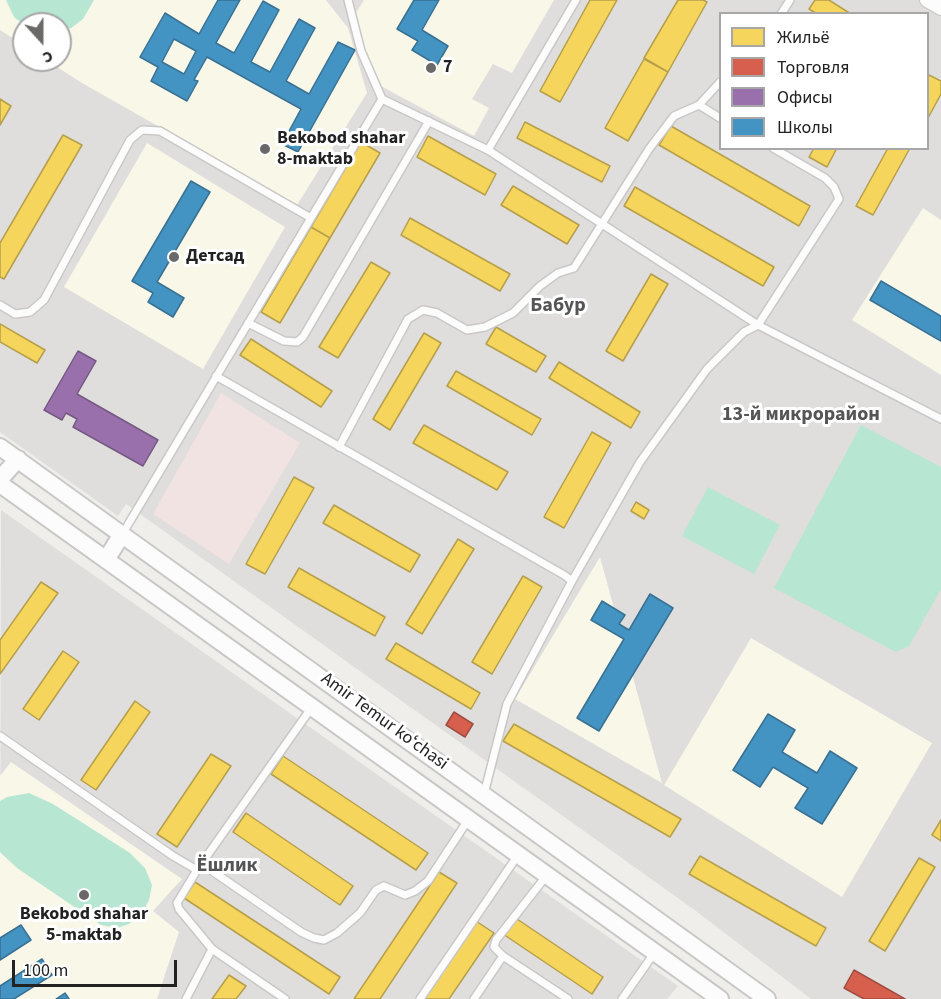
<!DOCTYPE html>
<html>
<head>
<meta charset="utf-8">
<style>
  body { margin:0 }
  #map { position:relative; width:941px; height:999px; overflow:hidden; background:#f0eeeb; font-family:"Source Sans 3",sans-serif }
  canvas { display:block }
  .legend { position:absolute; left:719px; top:12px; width:210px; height:138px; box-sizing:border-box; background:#fff; border:2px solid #a7a7a7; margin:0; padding:8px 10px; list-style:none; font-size:18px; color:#222 }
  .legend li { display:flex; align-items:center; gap:12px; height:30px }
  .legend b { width:30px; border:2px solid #a7a7a7 }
  .north { position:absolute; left:12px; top:12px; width:60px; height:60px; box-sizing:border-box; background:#fff; border:2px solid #a7a7a7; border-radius:50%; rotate:159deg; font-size:16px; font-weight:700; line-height:24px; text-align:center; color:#222 }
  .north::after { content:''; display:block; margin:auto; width:21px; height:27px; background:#6a6968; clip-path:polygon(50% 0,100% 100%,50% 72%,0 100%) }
  .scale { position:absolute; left:12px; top:960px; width:165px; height:27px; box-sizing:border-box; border:3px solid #222; border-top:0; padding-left:8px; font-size:18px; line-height:21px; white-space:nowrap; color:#222; -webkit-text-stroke:4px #fff; paint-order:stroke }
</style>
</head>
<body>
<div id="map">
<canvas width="941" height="999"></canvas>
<ul class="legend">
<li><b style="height:16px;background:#f6d55c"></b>Жильё</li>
<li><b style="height:16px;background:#d6604d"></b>Торговля</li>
<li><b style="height:16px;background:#9970ab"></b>Офисы</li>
<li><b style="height:16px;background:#4393c3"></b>Школы</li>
</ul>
<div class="north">С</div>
<div class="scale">100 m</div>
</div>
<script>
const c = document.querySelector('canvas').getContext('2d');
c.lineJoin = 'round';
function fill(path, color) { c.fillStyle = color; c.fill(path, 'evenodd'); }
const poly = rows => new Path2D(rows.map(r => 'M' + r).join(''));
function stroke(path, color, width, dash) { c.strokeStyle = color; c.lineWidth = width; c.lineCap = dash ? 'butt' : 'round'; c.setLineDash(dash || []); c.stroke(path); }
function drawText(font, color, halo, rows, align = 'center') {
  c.font = font + ' "Source Sans 3",sans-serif'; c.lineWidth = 6; c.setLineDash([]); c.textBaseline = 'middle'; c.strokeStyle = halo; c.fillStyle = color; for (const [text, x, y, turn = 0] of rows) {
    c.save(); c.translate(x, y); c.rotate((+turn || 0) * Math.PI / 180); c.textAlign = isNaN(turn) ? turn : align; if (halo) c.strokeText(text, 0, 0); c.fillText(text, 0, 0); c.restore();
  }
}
const residential = poly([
  [0,0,941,0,941,999,811,999,696,911,126,504,118,516,0,432],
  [720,14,928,14,928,148,720,148],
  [24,24,60,24,60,60,24,60],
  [1,510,678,986,667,999,0,999]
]);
const commercial = poly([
  [221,393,300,443,229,564,153,514]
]);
const education = poly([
  [0,0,326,0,348,28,367,93,297,205,82,83,46,60,60,60,60,24,24,24,24,45,0,30],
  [364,0,554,0,512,73,493,64,472,99,489,108,474,136,377,84,354,16],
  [147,143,285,227,203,369,64,287],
  [923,208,941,220,941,375,852,320],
  [600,557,662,783,515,699],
  [751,638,932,743,842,897,664,785],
  [11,762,182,879,153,911,179,932,157,999,0,999,0,776]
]);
const pitch = poly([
  [6,0,94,0,83,19,71,28,60,32,60,24,24,25,14,17],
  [861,425,941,467,941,589,909,646,896,652,774,588],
  [708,487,780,525,754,574,682,536],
  [29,793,53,804,130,853,145,868,152,885,149,900,141,915,129,924,117,928,101,925,17,868,0,852,0,801,7,797]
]);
const homes = poly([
  [590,0,617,0,560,102,540,91,590,0],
  [678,0,703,0,707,2,668,72,644,58,678,0],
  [815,0,829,0,851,14,817,14,809,9,815,0],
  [644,59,668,72,628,141,605,128,644,59],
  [929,75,941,81,941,94,928,118,928,78,929,75],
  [0,99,11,106,0,125,0,99],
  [525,122,610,166,602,182,517,138,525,122],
  [671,126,810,206,799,226,659,145,671,126],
  [63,135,82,145,4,279,0,277,0,243,63,135],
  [428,136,496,174,485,195,417,157,428,136],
  [361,142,380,153,330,238,311,227,361,142],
  [814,148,837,148,827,167,809,157,814,148],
  [888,148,910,148,873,215,856,206,888,148],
  [513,186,579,225,567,244,501,205,513,186],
  [635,187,774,267,763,286,624,206,635,187],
  [410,218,510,274,500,291,401,235,410,218],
  [311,227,330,238,280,323,261,312,311,227],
  [371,262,390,273,338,358,319,347,371,262],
  [651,274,668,284,623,361,606,351,651,274],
  [0,324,45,350,37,363,0,342,0,324],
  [496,327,546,356,536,372,486,344,496,327],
  [424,333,441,343,390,430,373,419,424,333],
  [251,339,332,391,321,407,240,355,251,339],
  [559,362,640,412,631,428,549,378,559,362],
  [456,371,541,419,532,435,447,386,456,371],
  [424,425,508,472,497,490,413,443,424,425],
  [592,432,611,443,564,528,544,517,592,432],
  [294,477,314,488,265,574,246,564,294,477],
  [636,502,649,510,644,519,631,511,636,502],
  [334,505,420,555,410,572,323,523,334,505],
  [458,539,474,549,422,634,406,624,458,539],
  [299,568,385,617,375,636,288,587,299,568],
  [523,576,542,587,492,674,472,662,523,576],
  [41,582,58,593,0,674,0,640,41,582],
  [396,643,480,693,471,709,386,659,396,643],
  [63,651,79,662,39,720,23,709,63,651],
  [135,701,150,712,96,790,81,780,135,701],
  [514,724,681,819,670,837,503,741,514,724],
  [211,754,231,766,177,847,157,834,211,754],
  [283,756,428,853,416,870,271,774,283,756],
  [246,813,353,886,340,905,233,832,246,813],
  [941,820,941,841,932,835,941,820],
  [700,856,826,928,816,946,689,874,700,856],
  [919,858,935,867,885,951,869,941,919,858],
  [439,872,457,883,380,999,354,999,439,872],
  [195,882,340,977,329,994,184,898,195,882],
  [514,917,603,977,592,994,503,934,514,917],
  [476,921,494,933,449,999,422,999,476,921],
  [229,975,246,986,236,999,212,999,229,975]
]);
const shops = poly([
  [454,712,473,724,465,737,446,725,454,712],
  [854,970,905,999,864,999,844,988,854,970]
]);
const offices = poly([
  [78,351,96,361,77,394,158,440,143,466,73,427,77,419,66,413,62,420,44,410,78,351]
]);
const schools = poly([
  [218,0,240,0,216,43,234,53,263,1,279,10,251,62,270,72,299,19,315,28,286,81,309,94,338,42,355,50,298,152,282,144,301,109,207,57,194,80,198,81,187,101,151,81,158,67,140,57,165,13,199,34,218,0],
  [174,39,196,51,184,74,162,62,174,39],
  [414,0,439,0,422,30,448,46,437,65,412,50,418,41,397,29,414,0],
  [191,181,210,192,157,282,184,298,173,317,148,302,153,293,132,281,191,181],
  [881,281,941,316,941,341,870,300,881,281],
  [650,594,673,608,599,731,577,718,624,639,591,620,602,601,625,615,619,624,629,630,650,594],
  [768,714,795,730,782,752,817,773,830,751,857,768,822,824,795,808,808,788,773,767,760,787,733,770,768,714],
  [21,925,31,940,0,960,0,938,21,925],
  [42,959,52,975,14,999,0,999,0,986,42,959],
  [65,993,69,999,56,999,65,993]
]);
const service = poly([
  [348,0,361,51,382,99,488,150,576,0],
  [781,14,790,0],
  [699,105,720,118],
  [488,150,758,325,839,199,834,187,825,178,773,148],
  [0,305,15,314,30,312,44,300,130,140,142,130,160,131,311,218],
  [248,323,284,341,297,342,303,337,429,121],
  [216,376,564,575,572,581,507,704,484,794],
  [339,447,408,319,423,310,437,313,467,330,485,327,513,313,540,286,558,273,574,268,649,149,674,116,699,105,720,82],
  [123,533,382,99],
  [572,581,640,462,707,369,744,332,758,325,941,419],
  [0,736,173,856,197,870,312,707],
  [202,864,301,932,314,938,324,940,337,933,360,913,376,890,384,886,405,895,415,891,428,881,468,820],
  [197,870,177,903,179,909,212,949,285,999],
  [503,956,494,947,496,940,547,875],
  [186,999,212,949],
  [420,999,518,855],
  [474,999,503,956,568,999],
  [622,999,655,952]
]);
const minor = poly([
  [927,0,941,8]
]);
const tertiary = poly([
  [0,447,767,999],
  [0,479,18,459],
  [0,484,720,999],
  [106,560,122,534]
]);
const markers = [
  [431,68,6,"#6a6968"],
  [265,149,6,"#6a6968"],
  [174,257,6,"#6a6968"],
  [84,895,6,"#6a6968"]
];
const poiNames = [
  ["7",443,68],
  ["Bekobod shahar",277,139],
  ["8-maktab",277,160],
  ["Детсад",186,257],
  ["Bekobod shahar",84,915,"center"],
  ["5-maktab",84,936,"center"]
];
const streetNames = [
  ["Amir Temur koʻchasi",384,722,36]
];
const neighbourhoodNames = [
  ["Бабур",558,307],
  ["13-й микрорайон",801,416],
  ["Ёшлик",227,867]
];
fill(residential, '#dfdedc');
fill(commercial, '#f1e3e1');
fill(education, '#f8f7e8');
fill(pitch, '#b7e6d2');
fill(homes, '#f6d55c');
stroke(homes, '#b69f4b', 1.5);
fill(shops, '#d6604d');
stroke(shops, '#a04d40', 1.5);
fill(offices, '#9970ab');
stroke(offices, '#755982', 1.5);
fill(schools, '#4393c3');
stroke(schools, '#397193', 1.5);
stroke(service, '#c9c8c7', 10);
stroke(minor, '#c9c8c7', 16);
stroke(tertiary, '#c9c8c7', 20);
stroke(service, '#fdfcfc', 7);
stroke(minor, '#fdfcfc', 14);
stroke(tertiary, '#fdfcfc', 16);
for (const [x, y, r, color] of markers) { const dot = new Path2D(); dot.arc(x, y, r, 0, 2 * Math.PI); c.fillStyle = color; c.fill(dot); stroke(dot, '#fff', 2); }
drawText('bold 18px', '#222', '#fff', poiNames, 'left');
drawText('18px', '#222', '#fff', streetNames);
drawText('bold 20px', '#555', '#fff', neighbourhoodNames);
</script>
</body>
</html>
